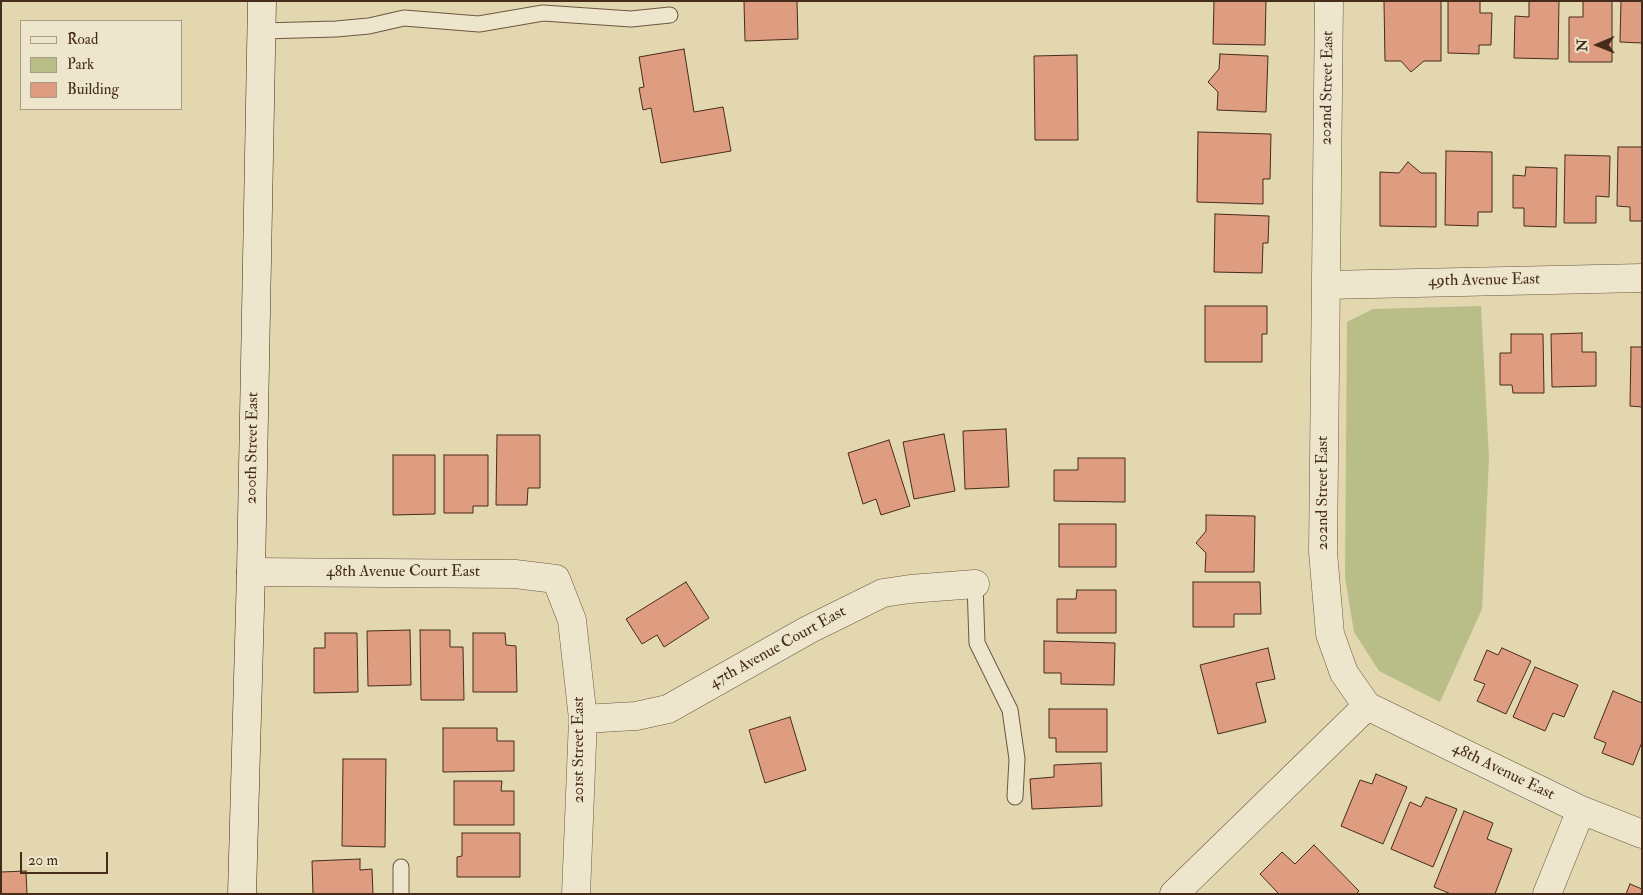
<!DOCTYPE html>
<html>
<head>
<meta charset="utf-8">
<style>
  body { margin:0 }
  #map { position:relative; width:1643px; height:895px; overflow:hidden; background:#e3d7b0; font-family:"IM FELL Double Pica",serif }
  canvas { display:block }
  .frame { position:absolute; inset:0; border:2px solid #462c1b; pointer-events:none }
  .legend { position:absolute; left:20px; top:20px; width:162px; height:90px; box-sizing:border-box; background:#ede5cc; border:1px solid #aa9b85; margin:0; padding:6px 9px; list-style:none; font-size:15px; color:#462c1b }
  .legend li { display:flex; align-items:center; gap:10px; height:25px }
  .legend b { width:25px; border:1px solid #aa9b85 }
  .north { position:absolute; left:1573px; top:20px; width:50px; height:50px; -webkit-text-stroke:4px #ede5cc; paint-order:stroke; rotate:269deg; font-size:14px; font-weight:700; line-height:20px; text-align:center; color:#462c1b }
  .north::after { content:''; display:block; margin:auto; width:18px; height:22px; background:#462c1b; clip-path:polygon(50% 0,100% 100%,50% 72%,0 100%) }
  .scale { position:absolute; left:20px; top:852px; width:88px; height:22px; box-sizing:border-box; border:2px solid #462c1b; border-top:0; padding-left:6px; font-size:15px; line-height:18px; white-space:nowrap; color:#462c1b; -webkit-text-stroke:4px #ede5cc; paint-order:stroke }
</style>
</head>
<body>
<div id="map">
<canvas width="1643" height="895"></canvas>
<div class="frame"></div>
<ul class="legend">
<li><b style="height:6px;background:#ede5cc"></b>Road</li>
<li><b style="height:14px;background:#b9bd87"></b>Park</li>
<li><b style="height:14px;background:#de9c80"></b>Building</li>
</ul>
<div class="north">N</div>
<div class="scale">20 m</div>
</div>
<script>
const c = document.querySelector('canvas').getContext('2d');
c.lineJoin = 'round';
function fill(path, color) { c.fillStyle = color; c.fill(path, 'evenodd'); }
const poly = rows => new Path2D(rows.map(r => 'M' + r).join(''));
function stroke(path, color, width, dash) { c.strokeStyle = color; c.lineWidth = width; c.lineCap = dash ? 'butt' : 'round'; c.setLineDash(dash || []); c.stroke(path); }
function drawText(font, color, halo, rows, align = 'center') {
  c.font = font + ' "IM FELL Double Pica",serif'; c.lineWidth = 4.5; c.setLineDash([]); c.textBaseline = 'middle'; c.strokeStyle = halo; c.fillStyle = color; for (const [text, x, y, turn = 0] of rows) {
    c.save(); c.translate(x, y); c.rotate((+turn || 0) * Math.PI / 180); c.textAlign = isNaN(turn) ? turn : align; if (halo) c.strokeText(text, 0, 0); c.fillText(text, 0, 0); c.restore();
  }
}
const green = poly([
  [1481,306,1489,458,1482,609,1440,702,1379,671,1354,632,1345,577,1347,322,1373,309]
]);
const building = poly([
  [744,1,797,1,798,39,745,41,744,1],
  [1214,1,1266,1,1265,45,1213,44,1214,1],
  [1384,1,1441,1,1441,61,1424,61,1411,72,1401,61,1385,61,1384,1],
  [1448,1,1480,1,1480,13,1492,13,1491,45,1479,45,1479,54,1448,53,1448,1],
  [1529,1,1559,1,1558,59,1514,58,1515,16,1529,17,1529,1],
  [1583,1,1612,1,1612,62,1569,62,1569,17,1583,17,1583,1],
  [1621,1,1642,1,1642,43,1620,42,1621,1],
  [684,49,694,112,723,107,731,151,661,163,651,108,643,110,639,88,644,87,639,57,684,49],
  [1220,54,1268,56,1266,112,1217,110,1218,92,1208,82,1219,69,1220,54],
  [1077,55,1078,140,1035,140,1034,56,1077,55],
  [1198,132,1271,134,1270,179,1263,179,1263,204,1197,202,1198,132],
  [1618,147,1642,147,1642,221,1630,221,1630,207,1617,206,1618,147],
  [1446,151,1492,152,1492,212,1478,212,1478,226,1445,225,1446,151],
  [1565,155,1610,156,1609,197,1596,196,1596,223,1564,223,1565,155],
  [1408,162,1421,173,1436,173,1436,227,1380,226,1380,172,1399,173,1408,162],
  [1526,167,1557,168,1556,227,1524,226,1524,208,1513,208,1513,175,1525,176,1526,167],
  [1215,214,1269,216,1268,243,1263,243,1262,273,1214,272,1215,214],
  [1205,306,1267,306,1267,334,1262,334,1262,362,1205,362,1205,306],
  [1582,333,1582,352,1596,352,1596,386,1552,387,1551,334,1582,333],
  [1511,334,1543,334,1544,393,1513,393,1512,385,1500,385,1500,353,1511,353,1511,334],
  [1631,347,1642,347,1642,407,1630,406,1631,347],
  [1006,429,1009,487,965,489,963,431,1006,429],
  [944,434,955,491,914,499,903,442,944,434],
  [497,435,540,435,540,488,528,488,527,505,496,505,497,435],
  [889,440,910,506,881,515,876,499,863,504,848,453,889,440],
  [393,455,435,455,435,514,393,515,393,455],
  [444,455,488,455,488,506,473,506,473,513,444,513,444,455],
  [1078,458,1125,458,1125,502,1054,501,1054,470,1078,470,1078,458],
  [1206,515,1255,516,1254,572,1205,572,1206,553,1196,543,1206,531,1206,515],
  [1059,524,1116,524,1116,567,1059,567,1059,524],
  [686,582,709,618,664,647,657,635,642,644,626,619,686,582],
  [1193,582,1260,582,1261,614,1234,614,1234,627,1193,627,1193,582],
  [1077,590,1116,590,1116,633,1057,633,1057,599,1076,599,1077,590],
  [410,630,411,685,368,686,367,631,410,630],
  [420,630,450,630,450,647,463,647,464,700,421,700,420,630],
  [325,633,357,633,358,692,314,693,314,648,325,648,325,633],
  [473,633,505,633,506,645,516,646,517,692,473,692,473,633],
  [1044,641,1115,643,1114,685,1061,684,1061,673,1044,673,1044,641],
  [1268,648,1275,679,1256,683,1266,722,1218,734,1200,665,1268,648],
  [1502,648,1531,661,1506,714,1477,701,1485,684,1474,680,1487,650,1498,655,1502,648],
  [1535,667,1578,685,1564,717,1553,713,1545,731,1513,717,1535,667],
  [1613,691,1642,703,1642,742,1633,765,1602,753,1606,743,1594,738,1613,691],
  [1049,709,1107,709,1107,752,1056,752,1056,738,1049,738,1049,709],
  [790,717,806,770,765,783,749,730,790,717],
  [443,728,497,728,497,741,514,741,514,771,443,772,443,728],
  [343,759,386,759,385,847,342,846,343,759],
  [1101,763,1102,806,1032,809,1030,779,1054,777,1054,765,1101,763],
  [1376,774,1407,787,1383,844,1341,826,1360,780,1372,784,1376,774],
  [454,781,502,781,501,791,514,791,514,825,454,825,454,781],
  [1426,797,1457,809,1433,867,1391,849,1410,802,1421,807,1426,797],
  [1464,811,1493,823,1487,839,1512,849,1495,894,1451,894,1434,887,1464,811],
  [462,833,520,833,520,877,457,877,457,857,462,856,462,833],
  [1314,845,1359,891,1356,894,1279,894,1260,874,1282,852,1295,864,1314,845],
  [360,859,360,870,372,869,373,894,313,894,312,861,360,859],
  [26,871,27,894,1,894,1,872,26,871],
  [1630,884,1642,889,1642,894,1626,894,1630,884]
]);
const lane = poly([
  [262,31,336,29,369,26,404,18,479,24,543,13,631,19,670,15],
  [975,584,977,643,1010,710,1017,759,1015,797],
  [401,894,401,867]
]);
const street = poly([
  [1329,1,1323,552,1330,634,1344,673,1367,706,1581,810,1642,834],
  [1326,285,1642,278],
  [251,572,515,574,556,579,572,620,583,719,576,894],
  [583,719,636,716,668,709,808,630,883,593,910,589,975,584],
  [1174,894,1367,706],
  [1547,894,1581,810]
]);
const secondary = poly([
  [242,894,251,572,262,1]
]);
const streetNames = [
  ["202nd Street East",1328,88,-89],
  ["49th Avenue East",1484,281,-1],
  ["200th Street East",253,448,-89],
  ["202nd Street East",1324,493,-90],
  ["48th Avenue Court East",403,573],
  ["47th Avenue Court East",778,648,-29],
  ["201st Street East",580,750,-90],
  ["48th Avenue East",1503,772,26]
];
fill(green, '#b9bd87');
fill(building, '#de9c80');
stroke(building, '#462c1b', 1);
stroke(lane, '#6d5740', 17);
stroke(street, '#6d5740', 29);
stroke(secondary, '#462c1b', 29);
stroke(lane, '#ede5cc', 15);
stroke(street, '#ede5cc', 28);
stroke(secondary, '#ede5cc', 28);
drawText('16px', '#462c1b', '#ede5cc', streetNames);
</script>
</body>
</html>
